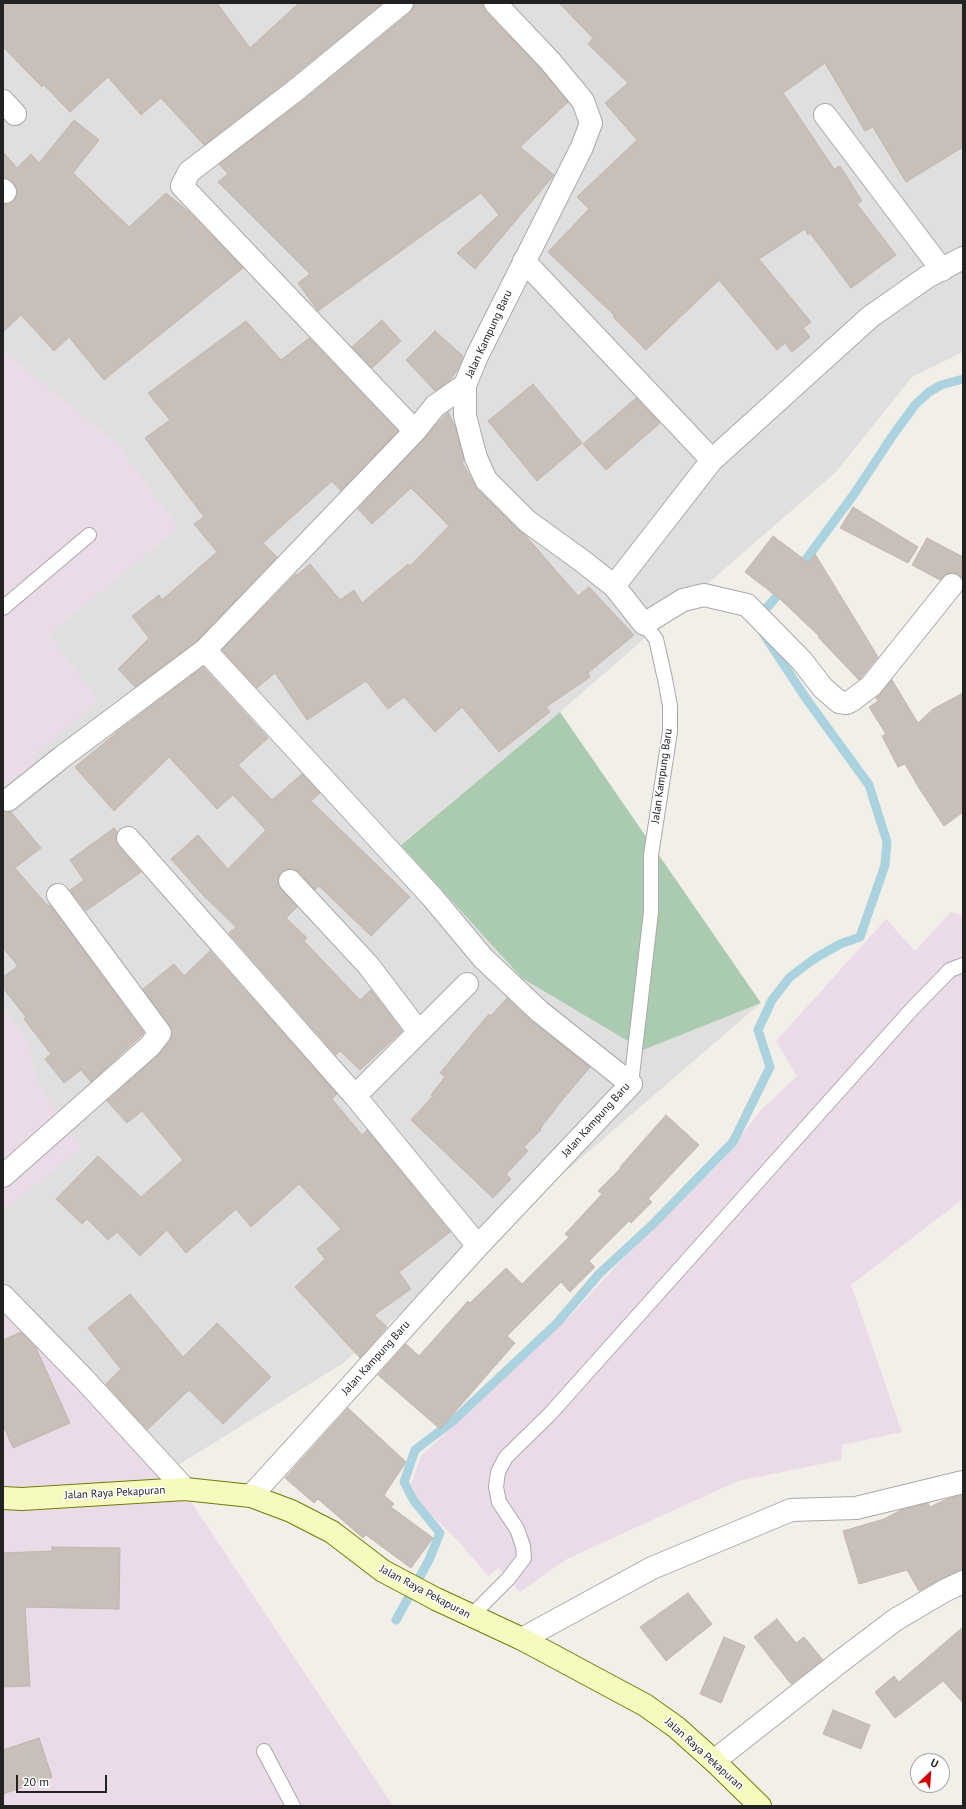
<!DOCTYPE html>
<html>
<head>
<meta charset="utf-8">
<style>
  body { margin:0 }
  #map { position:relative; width:966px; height:1809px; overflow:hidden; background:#f2efe9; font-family:"PT Sans",sans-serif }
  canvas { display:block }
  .frame { position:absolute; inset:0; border:4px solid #222; pointer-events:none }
  .north { position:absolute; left:910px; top:1753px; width:40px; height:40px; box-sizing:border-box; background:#fff; border:1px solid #a7a7a7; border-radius:50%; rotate:25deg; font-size:11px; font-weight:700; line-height:16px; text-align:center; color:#222 }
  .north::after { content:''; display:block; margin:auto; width:14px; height:18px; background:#d40000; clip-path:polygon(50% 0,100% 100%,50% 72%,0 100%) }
  .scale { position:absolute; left:16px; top:1775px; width:91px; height:18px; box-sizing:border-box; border:2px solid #222; border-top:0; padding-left:5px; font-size:12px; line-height:14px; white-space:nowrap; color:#222; -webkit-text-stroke:3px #fff; paint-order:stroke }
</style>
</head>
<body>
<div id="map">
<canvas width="966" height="1809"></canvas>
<div class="frame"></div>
<div class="north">U</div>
<div class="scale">20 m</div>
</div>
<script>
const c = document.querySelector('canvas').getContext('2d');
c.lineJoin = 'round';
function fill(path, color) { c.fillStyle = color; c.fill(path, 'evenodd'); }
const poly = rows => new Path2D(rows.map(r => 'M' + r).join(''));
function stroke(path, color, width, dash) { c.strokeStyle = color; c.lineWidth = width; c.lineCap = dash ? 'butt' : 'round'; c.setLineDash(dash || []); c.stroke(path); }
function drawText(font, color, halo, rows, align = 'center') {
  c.font = font + ' "PT Sans",sans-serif'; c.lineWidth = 3; c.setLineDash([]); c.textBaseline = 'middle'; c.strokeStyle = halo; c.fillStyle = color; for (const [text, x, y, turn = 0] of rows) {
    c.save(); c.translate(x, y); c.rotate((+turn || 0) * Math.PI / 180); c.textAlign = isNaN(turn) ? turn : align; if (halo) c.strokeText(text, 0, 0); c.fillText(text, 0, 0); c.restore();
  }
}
const residential = poly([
  [3,3,963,3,963,352,912,377,836,472,560,712,401,844,643,1050,761,1003,342,1364,170,1470,3,1281,3,1211,82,1147,37,1083,28,1043,3,1008,3,795,41,768,31,757,98,701,48,634,178,528,116,443,3,352]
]);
const industrial = poly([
  [3,352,116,443,178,528,48,634,98,701,32,757,42,769,3,795],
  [951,912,963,916,963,1199,851,1285,902,1432,842,1445,841,1460,738,1481,567,1559,520,1592,498,1568,488,1576,460,1543,420,1504,411,1484,421,1456,569,1317,631,1250,720,1163,760,1111,797,1076,776,1041,886,919,915,951],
  [3,1008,28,1043,37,1083,82,1147,3,1211],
  [3,1281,170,1470,393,1806,3,1806]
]);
const cemetery = poly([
  [560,712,761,1003,643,1050,522,978,401,845]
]);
const stream = poly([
  [799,569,854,494,893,435,915,405,929,392,941,385,963,379],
  [758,618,784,588],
  [396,1620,429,1560,440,1533,414,1501,404,1482,415,1450,453,1421,557,1323,599,1274,653,1224,733,1142,770,1067,758,1030,772,1000,790,977,814,959,840,944,860,937,885,865,887,842,869,785,805,697,763,633]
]);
const building = poly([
  [3,3,217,3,250,48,299,3,382,3,288,80,204,145,161,98,141,115,108,77,70,112,44,85,42,87,3,47,3,3],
  [414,3,483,3,486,12,541,69,568,102,520,147,554,175,475,269,457,253,499,215,481,193,318,311,298,283,310,274,218,182,228,174,219,164,304,100,410,13,414,3],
  [559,3,963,3,963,147,906,182,873,127,865,131,825,63,783,93,834,169,840,166,862,201,857,204,896,255,851,288,810,233,808,235,805,229,759,259,811,322,803,328,810,337,792,352,785,343,777,350,719,280,646,350,613,317,615,316,548,252,589,209,577,197,637,140,605,103,628,83,588,44,593,38,559,3],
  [74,120,99,140,73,173,129,227,166,193,189,212,243,268,104,380,69,337,54,351,21,315,3,332,3,204,14,201,17,195,17,188,14,183,3,178,3,152,17,168,31,154,39,163,74,120],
  [382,320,401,341,372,368,352,347,382,320],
  [246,321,281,360,309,338,398,431,341,491,332,481,263,543,277,557,197,641,135,687,118,669,149,638,132,616,159,595,162,600,217,552,194,524,204,517,145,438,170,420,148,393,246,321],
  [435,331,463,356,458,369,450,380,435,391,406,360,435,331],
  [533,384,582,443,537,481,488,421,533,384],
  [636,398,660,423,606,470,583,444,636,398],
  [448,412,456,429,464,460,462,462,477,489,525,535,578,596,589,587,634,635,588,673,590,677,546,707,550,712,499,752,462,707,435,732,404,697,388,709,366,681,307,720,275,673,257,688,222,650,296,574,297,575,310,564,340,600,354,590,362,603,408,564,410,566,449,526,411,488,372,524,358,509,448,412],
  [853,507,918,547,908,563,840,528,853,507],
  [773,536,809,563,815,554,878,657,859,680,818,637,819,636,781,600,745,572,773,536],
  [927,538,963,557,963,580,959,575,954,573,947,574,940,580,912,565,927,538],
  [203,667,268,738,238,765,272,800,302,774,320,793,311,801,410,897,371,936,319,886,315,890,299,872,293,869,287,869,281,872,278,878,278,884,281,889,297,907,286,918,307,938,304,941,360,1000,371,990,402,1031,360,1070,340,1051,336,1055,229,933,236,927,203,895,171,859,198,835,228,869,266,830,233,795,217,809,169,757,114,811,75,767,121,729,203,667],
  [892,680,918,723,933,709,963,693,963,812,944,826,919,788,905,764,898,767,882,736,886,734,869,707,878,701,876,698,892,680],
  [3,811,11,812,41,848,15,868,48,906,50,905,144,1033,91,1082,81,1070,64,1083,45,1059,51,1054,24,1019,26,1017,3,988,3,977,18,966,3,948,3,811],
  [114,828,117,832,116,840,118,846,141,872,86,911,70,890,84,880,70,860,114,828],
  [210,951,337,1094,332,1099,362,1135,367,1130,450,1232,399,1272,411,1289,374,1315,387,1327,360,1358,295,1287,325,1259,317,1249,341,1229,299,1184,251,1227,236,1209,186,1253,167,1230,140,1256,117,1232,108,1240,87,1219,82,1224,56,1199,98,1156,141,1197,183,1160,142,1111,127,1123,107,1101,158,1055,170,1041,172,1034,170,1026,143,989,174,964,184,976,210,951],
  [507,998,531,1021,590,1067,559,1104,540,1129,541,1130,524,1147,528,1151,506,1174,511,1179,493,1198,411,1120,433,1096,431,1095,445,1077,440,1073,489,1014,491,1016,507,998],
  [666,1115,699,1145,648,1199,652,1202,631,1223,629,1221,589,1261,595,1267,570,1292,561,1282,507,1336,515,1343,440,1429,378,1375,406,1344,419,1356,468,1301,470,1303,506,1268,522,1284,569,1237,565,1234,602,1194,598,1191,621,1168,620,1167,666,1115],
  [130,1294,183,1357,217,1323,271,1377,223,1424,189,1390,147,1430,106,1384,121,1369,88,1328,130,1294],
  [21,1332,36,1348,70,1423,13,1448,3,1425,3,1340,21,1332],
  [348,1408,406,1462,384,1495,394,1504,391,1507,433,1538,411,1568,366,1535,363,1538,318,1499,314,1503,285,1478,348,1408],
  [963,1495,963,1570,939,1580,919,1591,907,1570,859,1584,843,1531,884,1519,901,1510,928,1503,930,1507,947,1499,963,1495],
  [52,1547,120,1548,119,1609,25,1607,30,1686,3,1687,3,1553,52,1551,52,1547],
  [688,1593,712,1624,666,1661,640,1627,688,1593],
  [777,1619,796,1643,804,1637,823,1660,791,1684,754,1637,777,1619],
  [963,1627,963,1703,943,1681,895,1718,875,1692,894,1676,899,1682,963,1627],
  [724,1637,745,1646,721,1703,700,1694,724,1637],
  [833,1710,870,1725,861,1749,823,1734,833,1710],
  [39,1738,52,1777,3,1794,3,1750,39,1738]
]);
const service = poly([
  [3,608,89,535],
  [631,1084,651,912,651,855,670,732,670,706,665,679,656,639,644,624],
  [471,1616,508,1579,524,1558,523,1546,517,1529,499,1502,496,1487,498,1472,506,1457,550,1414,912,1009,950,970,963,965],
  [264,1751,293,1806]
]);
const minor = poly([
  [402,3,296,90,189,172,182,186,415,431],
  [495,3,550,61,583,101,591,123,582,147,477,356,465,385,465,416,476,458,486,480,527,521,581,560,614,586,644,624,683,600,704,595,747,605,802,661,823,688,839,702,846,703,851,701,871,686,952,585],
  [3,101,15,114],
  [825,115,942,270],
  [3,190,5,192],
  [524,261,712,460],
  [614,586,712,460,870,317,927,277,963,258],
  [205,650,433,898,483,958,539,1011,631,1084,478,1246,251,1496],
  [8,800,62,757,205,650,415,431,435,406,465,385],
  [128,838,355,1096,478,1246],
  [290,881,368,965,419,1032,355,1096],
  [419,1032,467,984],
  [3,1176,150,1046,160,1033,58,895],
  [3,1296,83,1378,185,1489],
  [522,1639,652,1568,791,1510,856,1508,963,1482],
  [714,1761,841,1661,895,1620,944,1591,963,1582]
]);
const secondary = poly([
  [3,1498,22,1499,185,1489,251,1496,291,1511,332,1532,383,1571,436,1599,522,1639,645,1705,676,1727,714,1761,760,1806]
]);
const streetNames = [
  ["Jalan Kampung Baru",489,334,-65],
  ["Jalan Kampung Baru",662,776,-82],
  ["Jalan Kampung Baru",596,1120,-48],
  ["Jalan Kampung Baru",376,1358,-48],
  ["Jalan Raya Pekapuran",115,1493,-3],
  ["Jalan Raya Pekapuran",425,1592,28],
  ["Jalan Raya Pekapuran",704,1754,42]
];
fill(residential, '#e0dfdf');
fill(industrial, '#ebdbe8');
fill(cemetery, '#aacbaf');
stroke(stream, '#aad3df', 9);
fill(building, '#c7bfb8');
stroke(building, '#c4b6ab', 1);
stroke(service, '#a9a9a9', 16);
stroke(minor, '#a9a9a9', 24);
stroke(secondary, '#707d05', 24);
stroke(service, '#fff', 14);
stroke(minor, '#fff', 22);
stroke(secondary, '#f7fabf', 22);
drawText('11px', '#222', '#fff', streetNames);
</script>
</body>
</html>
